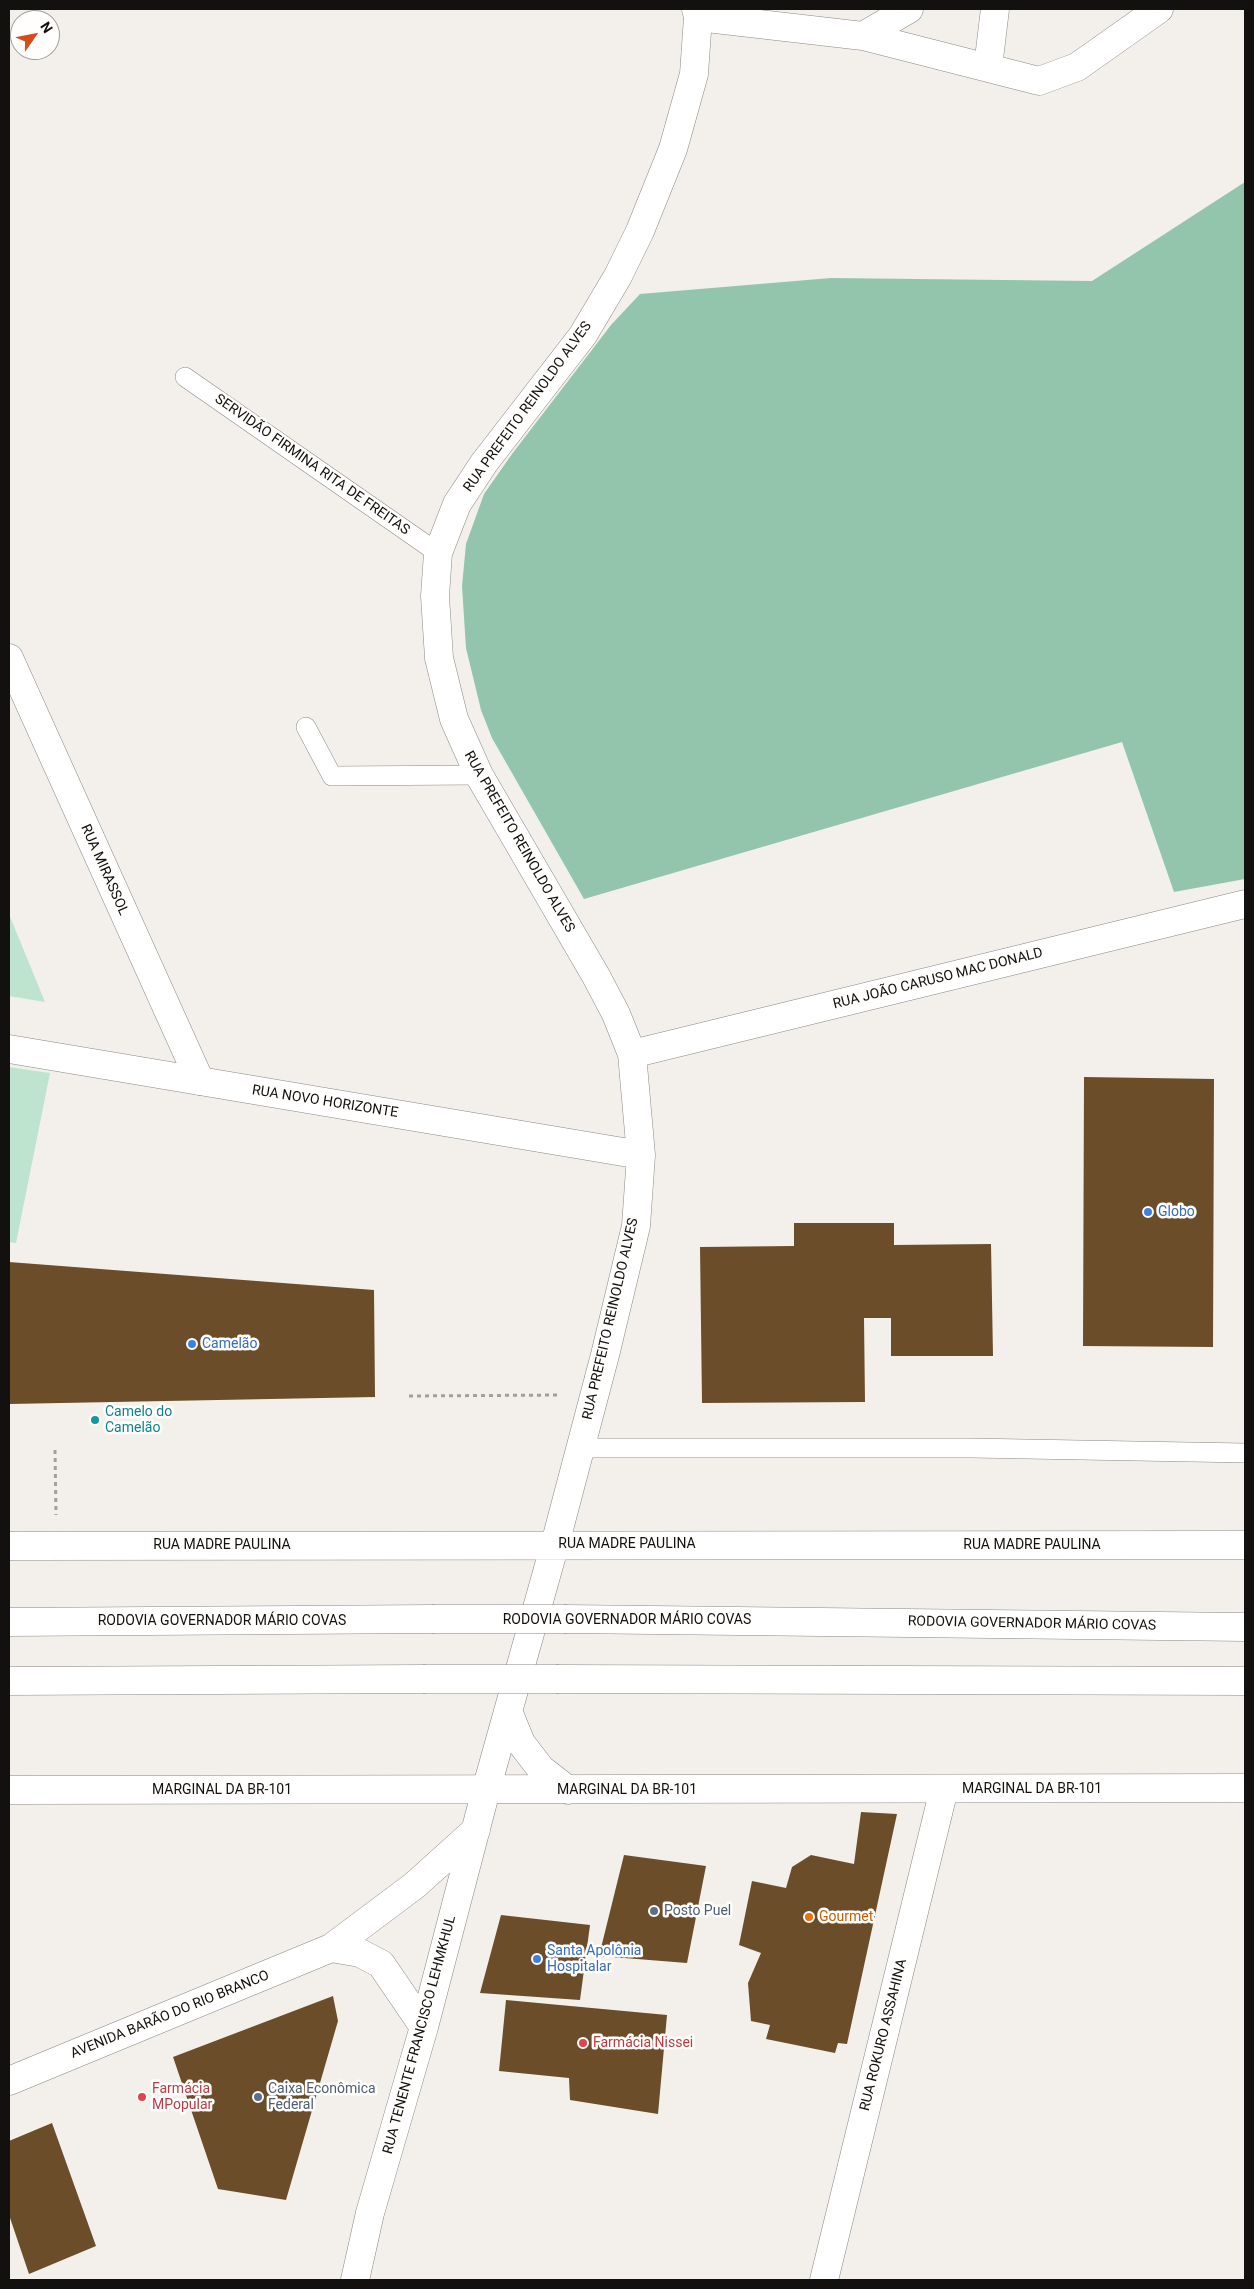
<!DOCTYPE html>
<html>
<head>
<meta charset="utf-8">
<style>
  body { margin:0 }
  #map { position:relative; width:1254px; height:2289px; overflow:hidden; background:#f3f0ec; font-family:Roboto,sans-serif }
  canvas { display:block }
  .frame { position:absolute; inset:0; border:10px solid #121110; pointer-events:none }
  .north { position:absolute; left:10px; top:10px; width:50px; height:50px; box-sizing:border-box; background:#fffefc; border:1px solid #a09f9e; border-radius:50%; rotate:57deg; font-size:14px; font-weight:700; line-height:20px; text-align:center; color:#121110 }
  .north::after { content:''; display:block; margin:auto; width:18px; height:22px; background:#d44c1e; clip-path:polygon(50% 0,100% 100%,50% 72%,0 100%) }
</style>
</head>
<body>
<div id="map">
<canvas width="1254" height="2289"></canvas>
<div class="frame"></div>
<div class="north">N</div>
</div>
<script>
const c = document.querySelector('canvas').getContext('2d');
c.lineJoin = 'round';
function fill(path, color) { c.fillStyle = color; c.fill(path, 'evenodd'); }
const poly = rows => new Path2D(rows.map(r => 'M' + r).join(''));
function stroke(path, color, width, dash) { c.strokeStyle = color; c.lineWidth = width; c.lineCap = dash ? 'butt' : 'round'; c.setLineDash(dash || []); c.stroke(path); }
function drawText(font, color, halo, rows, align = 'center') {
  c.font = font + ' Roboto,sans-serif'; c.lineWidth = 5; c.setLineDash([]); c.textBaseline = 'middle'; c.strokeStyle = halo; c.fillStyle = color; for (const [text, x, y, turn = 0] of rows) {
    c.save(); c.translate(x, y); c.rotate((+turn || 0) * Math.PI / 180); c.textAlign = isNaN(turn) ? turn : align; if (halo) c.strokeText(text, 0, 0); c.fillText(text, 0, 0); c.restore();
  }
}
const green = poly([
  [9,914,45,1002,9,996],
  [9,1067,50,1073,16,1243,9,1242]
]);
const forest = poly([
  [1245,182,1245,879,1174,892,1122,742,584,899,492,738,481,710,466,648,462,586,466,544,484,494,512,454,611,325,640,294,831,278,1092,281]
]);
const building = poly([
  [1084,1077,1214,1079,1213,1347,1083,1346],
  [794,1223,894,1223,894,1245,991,1244,993,1356,891,1356,891,1318,864,1318,865,1402,702,1403,700,1247,794,1246],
  [9,1262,374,1290,375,1397,9,1404],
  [861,1812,897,1814,847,2044,838,2043,835,2053,766,2039,770,2025,751,2021,748,1983,761,1953,739,1945,752,1881,786,1888,792,1867,811,1855,854,1864],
  [624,1855,706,1866,687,1963,599,1956],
  [501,1915,590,1925,580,2000,480,1993],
  [333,1996,338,2021,286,2200,218,2189,173,2057],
  [506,2000,667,2015,658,2114,570,2100,569,2078,499,2071],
  [52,2123,96,2246,29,2274,9,2215,9,2141]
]);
const path = poly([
  [409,1396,561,1395],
  [55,1450,56,1515]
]);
const service = poly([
  [185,377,438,553],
  [306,727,332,776,479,775],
  [580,1448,971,1448,1245,1453]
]);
const minor = poly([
  [698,17,863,36,1039,81,1077,67,1159,9],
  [863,36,909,9],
  [988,67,995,9],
  [9,658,200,1081],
  [824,2280,944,1789]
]);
const secondary = poly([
  [9,1049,641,1155],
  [632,1054,1245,904],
  [555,1544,605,1355,636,1226,641,1155,632,1054,616,1014,596,976,479,775,454,719,439,658,435,596,438,553,457,504,484,463,583,335,618,276,640,231,673,149,694,74,698,17,696,9]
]);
const primary = poly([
  [9,1546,1245,1545],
  [508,1711,521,1743,541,1769,568,1790],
  [9,1790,1245,1788],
  [331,1948,360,1953,381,1964,424,2027],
  [9,2081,331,1948,415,1885,476,1830],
  [355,2280,370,2213,424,2027,486,1790,555,1544]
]);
const motorway = poly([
  [567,1619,1245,1627],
  [9,1622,432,1619],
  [559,1679,1245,1681],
  [9,1681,423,1679]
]);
const motorwayBridge = poly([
  [432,1619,567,1619],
  [423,1679,559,1679]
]);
const markers = [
  [1148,1212,5,"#3f7fe0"],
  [192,1344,5,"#3f7fe0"],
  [95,1420,5,"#0f9aa8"],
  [654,1911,5,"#5c6f8a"],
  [809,1917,5,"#e8710a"],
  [537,1959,5,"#3f7fe0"],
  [583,2043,5,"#e0444e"],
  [142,2097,5,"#e0444e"],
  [258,2097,5,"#5c6f8a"]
];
const streetNames = [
  ["RUA PREFEITO REINOLDO ALVES",528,407,-54],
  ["SERVIDÃO FIRMINA RITA DE FREITAS",312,465,35],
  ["RUA PREFEITO REINOLDO ALVES",519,842,60],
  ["RUA MIRASSOL",104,870,66],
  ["RUA JOÃO CARUSO MAC DONALD",938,979,-14],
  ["RUA NOVO HORIZONTE",325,1102,9],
  ["RUA PREFEITO REINOLDO ALVES",611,1319,-77],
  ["RUA MADRE PAULINA",627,1544],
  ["RUA MADRE PAULINA",222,1545],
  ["RUA MADRE PAULINA",1032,1545],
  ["RODOVIA GOVERNADOR MÁRIO COVAS",627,1620],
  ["RODOVIA GOVERNADOR MÁRIO COVAS",222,1621],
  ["RODOVIA GOVERNADOR MÁRIO COVAS",1032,1624,1],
  ["MARGINAL DA BR-101",1032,1789],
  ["MARGINAL DA BR-101",222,1790],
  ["MARGINAL DA BR-101",627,1790],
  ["AVENIDA BARÃO DO RIO BRANCO",170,2015,-22],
  ["RUA TENENTE FRANCISCO LEHMKHUL",420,2035,-75],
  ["RUA ROKURO ASSAHINA",884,2035,-76]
];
const shopNames = [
  ["Globo",1158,1212],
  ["Camelão",202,1344],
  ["Santa Apolônia",547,1951],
  ["Hospitalar",547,1967]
];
const cultureNames = [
  ["Camelo do",105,1412],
  ["Camelão",105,1428]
];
const serviceNames = [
  ["Posto Puel",664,1911],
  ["Caixa Econômica",268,2089],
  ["Federal",268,2105]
];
const foodNames = [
  ["Gourmet",819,1917]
];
const healthNames = [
  ["Farmácia Nissei",593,2043],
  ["Farmácia",152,2089],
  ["MPopular",152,2105]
];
fill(green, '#bee4d0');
fill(forest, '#92c5ac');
fill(building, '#6b4d29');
stroke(service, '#8b8885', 20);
stroke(minor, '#8b8885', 29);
stroke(secondary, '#8b8885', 29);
stroke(primary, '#8b8885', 29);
stroke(motorway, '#8b8885', 29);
stroke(path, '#a2a09d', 3, [4, 4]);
stroke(service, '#fff', 19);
stroke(minor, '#fff', 28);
stroke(secondary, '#fff', 28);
stroke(primary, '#fff', 28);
stroke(motorway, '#fff', 28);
stroke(motorwayBridge, '#8b8885', 29, []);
stroke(motorwayBridge, '#fff', 28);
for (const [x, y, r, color] of markers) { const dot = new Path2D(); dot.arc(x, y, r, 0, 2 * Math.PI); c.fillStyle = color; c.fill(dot); stroke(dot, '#fffefc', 2); }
drawText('14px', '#121110', '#fffefc', streetNames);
drawText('14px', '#366cbe', '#fffefc', shopNames, 'left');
drawText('14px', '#0d838f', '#fffefc', cultureNames, 'left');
drawText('14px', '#4e5e75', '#fffefc', serviceNames, 'left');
drawText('14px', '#c56008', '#fffefc', foodNames, 'left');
drawText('14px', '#be3a42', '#fffefc', healthNames, 'left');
</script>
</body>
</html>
